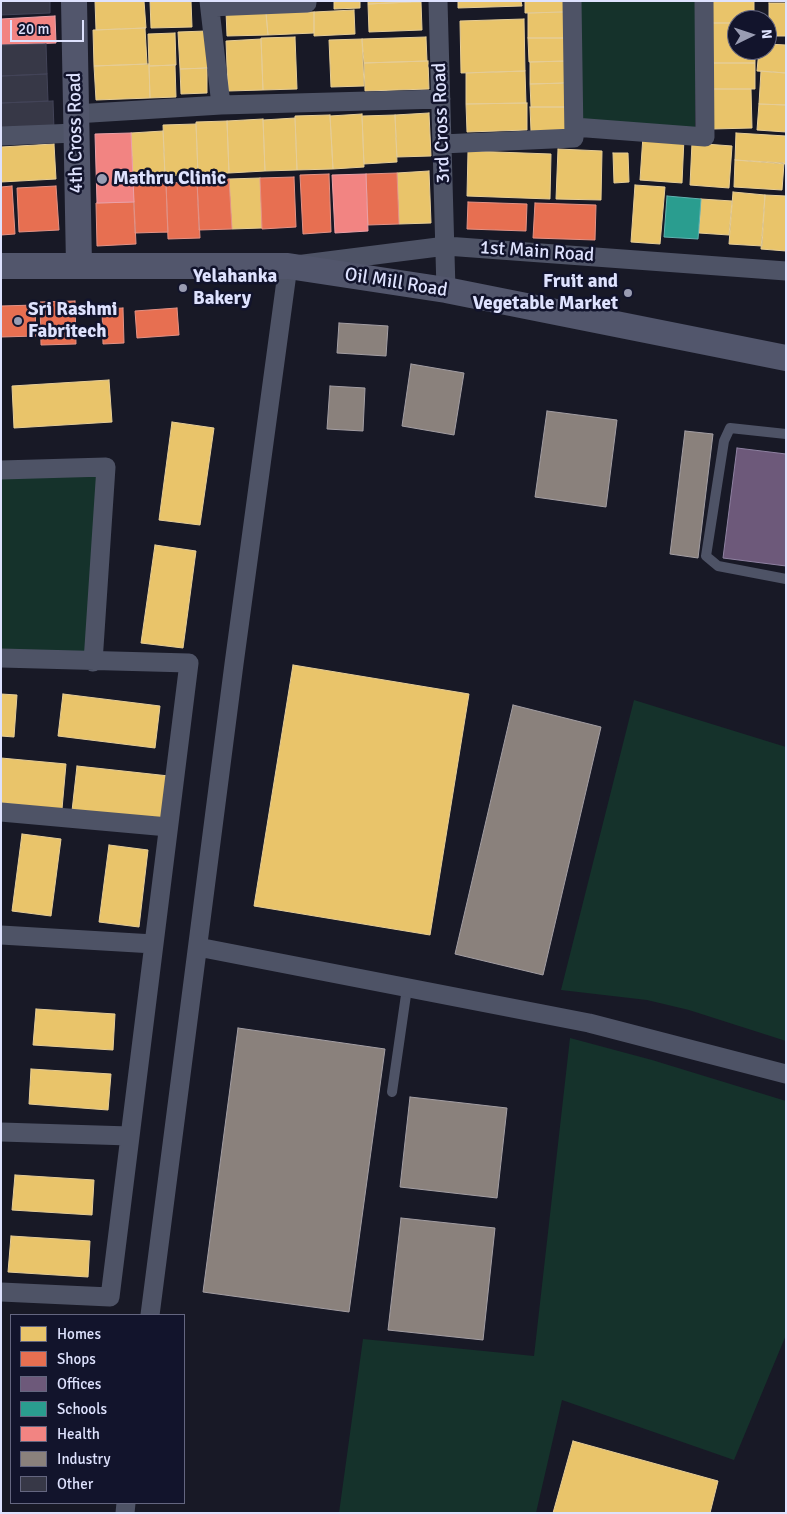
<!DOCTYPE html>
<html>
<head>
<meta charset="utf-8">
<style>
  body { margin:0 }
  #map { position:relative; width:787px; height:1514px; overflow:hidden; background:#181926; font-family:Signika,sans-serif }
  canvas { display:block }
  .frame { position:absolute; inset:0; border:2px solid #dee2fe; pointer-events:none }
  .legend { position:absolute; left:10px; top:1314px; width:175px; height:190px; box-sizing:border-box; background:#12142c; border:1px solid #646680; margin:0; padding:6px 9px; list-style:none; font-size:15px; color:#dee2fe }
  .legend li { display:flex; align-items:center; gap:10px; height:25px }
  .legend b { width:25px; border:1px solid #646680 }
  .north { position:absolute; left:727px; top:10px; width:50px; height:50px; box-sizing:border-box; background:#12142c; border:1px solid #646680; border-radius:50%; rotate:86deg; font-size:14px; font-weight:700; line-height:20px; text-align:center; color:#dee2fe }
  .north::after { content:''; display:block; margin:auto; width:18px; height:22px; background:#999cb2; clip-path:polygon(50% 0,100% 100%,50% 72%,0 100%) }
  .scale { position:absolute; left:10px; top:20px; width:74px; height:22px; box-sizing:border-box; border:2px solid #dee2fe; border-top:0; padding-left:6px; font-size:15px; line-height:18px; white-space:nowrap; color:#dee2fe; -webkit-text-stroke:4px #12142c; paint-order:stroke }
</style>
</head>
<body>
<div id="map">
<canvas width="787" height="1514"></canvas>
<div class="frame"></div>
<ul class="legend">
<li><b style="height:14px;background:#e9c46a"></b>Homes</li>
<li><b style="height:14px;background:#e76f51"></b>Shops</li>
<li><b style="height:14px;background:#6d597a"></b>Offices</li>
<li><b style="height:14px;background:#2a9d8f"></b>Schools</li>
<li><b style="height:14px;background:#f28482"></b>Health</li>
<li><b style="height:14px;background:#8a817c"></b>Industry</li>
<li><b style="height:14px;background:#373847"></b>Other</li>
</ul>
<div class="north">N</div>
<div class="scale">20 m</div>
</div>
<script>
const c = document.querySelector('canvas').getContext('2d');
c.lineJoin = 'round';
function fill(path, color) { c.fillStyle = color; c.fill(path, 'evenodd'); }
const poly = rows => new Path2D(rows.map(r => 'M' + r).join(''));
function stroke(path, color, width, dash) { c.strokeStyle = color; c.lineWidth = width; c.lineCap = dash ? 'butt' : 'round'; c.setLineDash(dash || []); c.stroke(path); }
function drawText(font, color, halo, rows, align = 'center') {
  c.font = font + ' Signika,sans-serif'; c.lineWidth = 5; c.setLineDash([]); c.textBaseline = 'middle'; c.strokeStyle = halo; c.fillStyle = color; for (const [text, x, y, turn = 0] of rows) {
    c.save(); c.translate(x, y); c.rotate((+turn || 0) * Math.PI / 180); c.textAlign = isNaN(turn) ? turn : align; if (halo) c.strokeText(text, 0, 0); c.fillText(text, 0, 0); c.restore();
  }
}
const green = poly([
  [696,1,695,130,579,124,577,2],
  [106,467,93,662,1,658,1,470],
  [634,700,786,747,786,1041,689,1010,647,1000,561,990],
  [570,1038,652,1060,786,1101,786,1335,734,1460,562,1400,536,1513,339,1513,363,1339,534,1356]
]);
const homes = poly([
  [95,1,144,1,146,28,96,30,95,1],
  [150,1,191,1,192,27,151,28,150,1],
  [334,1,360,1,360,8,334,9,334,1],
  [368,1,411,1,411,2,368,4,368,1],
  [458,1,521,1,522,6,458,8,458,1],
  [525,1,565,1,565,12,525,13,525,1],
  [711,1,754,1,754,20,737,20,737,23,712,23,711,1],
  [411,2,421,2,422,30,369,32,368,4,411,2],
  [769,3,786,3,786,36,769,36,769,3],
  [354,10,355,34,314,36,314,12,354,10],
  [226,11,266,13,268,35,227,36,226,11],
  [314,12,314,33,268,35,266,13,314,12],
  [565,12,565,38,528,38,528,13,565,12],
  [524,19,525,71,461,73,460,21,524,19],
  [712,23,737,23,737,50,755,50,755,63,712,63,712,23],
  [145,28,147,64,94,66,93,30,145,28],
  [206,31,208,68,180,69,178,32,206,31],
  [175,33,176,65,149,66,148,34,175,33],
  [295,37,297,89,263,90,261,38,295,37],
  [426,37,427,61,364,63,362,39,426,37],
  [528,38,567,38,567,61,529,62,528,38],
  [261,39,263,90,228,91,226,41,261,39],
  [362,39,364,86,331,87,329,40,362,39],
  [767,44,786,45,786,73,757,71,759,50,767,50,767,44],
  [428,61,429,89,365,91,364,63,428,61],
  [567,61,568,83,530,84,530,62,567,61],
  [712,63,755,63,755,89,713,89,712,63],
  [149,64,150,98,96,100,94,66,149,64],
  [175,65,176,97,150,98,149,66,175,65],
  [207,68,207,93,181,94,180,69,207,68],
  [525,71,526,103,466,104,466,73,525,71],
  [761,71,786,73,786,105,759,104,761,71],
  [565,83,565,107,531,107,530,84,565,83],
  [713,89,751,89,752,128,713,129,713,89],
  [527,103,527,130,467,132,466,104,527,103],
  [759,104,786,105,786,132,757,130,759,104],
  [530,107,565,107,566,130,531,131,530,107],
  [429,113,431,156,397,157,395,115,429,113],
  [362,114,364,167,333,169,330,116,362,114],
  [330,115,333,169,297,170,295,116,330,115],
  [395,115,397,162,364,164,362,116,395,115],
  [295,118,297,170,265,171,263,120,295,118],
  [263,119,265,171,229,173,227,121,263,119],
  [227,121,229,173,198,174,196,122,227,121],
  [196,124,198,174,165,176,163,125,196,124],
  [163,131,165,176,133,177,131,133,163,131],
  [736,133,786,136,786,164,735,160,736,133],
  [643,136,684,138,682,183,640,180,643,136],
  [692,143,732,146,729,188,690,185,692,143],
  [54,144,56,179,1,182,1,147,54,144],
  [558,149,602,151,601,200,556,199,558,149],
  [468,151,551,154,550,199,467,196,468,151],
  [613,153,628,153,629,182,614,183,613,153],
  [735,160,784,163,782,190,734,187,735,160],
  [429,171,431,223,399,224,397,173,429,171],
  [260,178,262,228,232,229,229,179,260,178],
  [635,185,665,187,660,244,631,242,635,185],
  [733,192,765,195,762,246,729,244,733,192],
  [765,195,786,196,786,251,761,249,765,195],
  [701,199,732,201,729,235,699,233,701,199],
  [109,380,112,422,14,428,12,386,109,380],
  [172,422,214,428,200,525,159,520,172,422],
  [155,545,196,551,183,648,141,643,155,545],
  [293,665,469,694,430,935,254,906,293,665],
  [1,694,17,695,14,737,1,736,1,694],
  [63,694,160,706,155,748,58,736,63,694],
  [1,758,66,764,62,809,1,803,1,758],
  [77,766,169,776,164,821,72,811,77,766],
  [22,834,61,839,51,916,12,911,22,834],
  [109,845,148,850,139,927,99,922,109,845],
  [36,1009,115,1014,113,1050,33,1045,36,1009],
  [31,1069,111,1074,108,1110,29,1104,31,1069],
  [15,1175,94,1180,92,1215,12,1210,15,1175],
  [11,1236,90,1241,88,1277,8,1272,11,1236],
  [573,1441,718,1481,710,1513,553,1513,573,1441]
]);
const shops = poly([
  [397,173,399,224,368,225,366,174,397,173],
  [329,174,331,232,303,234,300,175,329,174],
  [294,177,296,227,262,229,260,178,294,177],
  [229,179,232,229,199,230,197,180,229,179],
  [197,182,200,238,168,239,166,183,197,182],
  [166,183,168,232,135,233,133,185,166,183],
  [12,186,15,234,1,235,1,187,12,186],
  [56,186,59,230,19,232,17,188,56,186],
  [134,202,136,244,97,246,96,203,134,202],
  [468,202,527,204,526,231,467,229,468,202],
  [535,203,596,205,595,240,533,238,535,203],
  [75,301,76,344,41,345,40,302,75,301],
  [35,305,36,336,1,337,1,306,35,305],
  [123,308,124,343,103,344,102,309,123,308],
  [177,308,179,335,137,338,135,311,177,308]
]);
const offices = poly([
  [737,448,786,454,786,566,723,558,737,448]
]);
const schools = poly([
  [667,196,701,199,698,239,664,237,667,196]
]);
const health = poly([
  [55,16,56,43,1,45,1,19,55,16],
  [131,133,134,202,97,203,95,134,131,133],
  [366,174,368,231,335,233,332,175,366,174]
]);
const industry = poly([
  [339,323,388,326,386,356,337,353,339,323],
  [411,364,464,373,454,435,402,426,411,364],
  [330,386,365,388,363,431,327,429,330,386],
  [547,411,617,420,606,507,535,497,547,411],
  [685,431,713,434,698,558,670,554,685,431],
  [513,705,601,727,543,975,455,954,513,705],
  [238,1028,385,1049,349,1312,203,1292,238,1028],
  [410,1097,507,1108,497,1198,400,1187,410,1097],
  [401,1218,495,1228,483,1340,388,1330,401,1218]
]);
const building = poly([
  [1,1,50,1,50,13,1,15,1,1],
  [46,44,47,74,1,76,1,45,46,44],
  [47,74,48,101,1,103,1,76,47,74],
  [53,101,54,129,1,131,1,103,53,101]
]);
const lane = poly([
  [786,434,730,428,724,441,706,556,718,566,786,579],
  [392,1092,407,988]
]);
const street = poly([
  [209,1,221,105],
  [438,1,446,290],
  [210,7,307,3,307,1],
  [75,114,221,105,441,99],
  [574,127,705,137,704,1],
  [1,136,76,133],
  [442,144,574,138,572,1],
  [1,470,106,467,93,662],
  [1,658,189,663,110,1297,1,1292],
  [1,812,168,827],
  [1,935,154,944],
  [198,947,589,1023,786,1074],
  [1,1132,130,1136],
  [150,1315,234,664,288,266,446,246,786,271],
  [125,1513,126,1503]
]);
const secondary = poly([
  [74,1,79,265],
  [1,266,288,266,446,290,786,358]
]);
const markers = [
  [102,179,6,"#999cb2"],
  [183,288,5,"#999cb2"],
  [628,293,5,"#999cb2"],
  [18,321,5,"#999cb2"]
];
const streetNames = [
  ["3rd Cross Road",442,123,-92],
  ["4th Cross Road",76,133,-91],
  ["1st Main Road",537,252,4],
  ["Oil Mill Road",396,283,9]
];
const poiNames = [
  ["Mathru Clinic",113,179],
  ["Yelahanka",193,277],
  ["Bakery",193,299],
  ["Fruit and",618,282,"right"],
  ["Vegetable Market",618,304,"right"],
  ["Sri Rashmi",28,310],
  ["Fabritech",28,332]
];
fill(green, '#15322b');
fill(homes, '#e9c46a');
stroke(homes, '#e6cd96', 1);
fill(shops, '#e76f51');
stroke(shops, '#e49285', 1);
fill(offices, '#6d597a');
stroke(offices, '#8f82a2', 1);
fill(schools, '#2a9d8f');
stroke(schools, '#60b2b0', 1);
fill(health, '#f28482');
stroke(health, '#eca0a7', 1);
fill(industry, '#8a817c');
stroke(industry, '#a39ea3', 1);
fill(building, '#373847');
stroke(building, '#434458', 1);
stroke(lane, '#4e5366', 10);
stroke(street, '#4e5366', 19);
stroke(secondary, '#52566c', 26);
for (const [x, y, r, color] of markers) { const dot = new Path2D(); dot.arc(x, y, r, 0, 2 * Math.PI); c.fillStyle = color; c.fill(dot); stroke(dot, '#12142c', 2); }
drawText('19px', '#dee2fe', '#12142c', streetNames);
drawText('bold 19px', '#dee2fe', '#12142c', poiNames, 'left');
</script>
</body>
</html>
